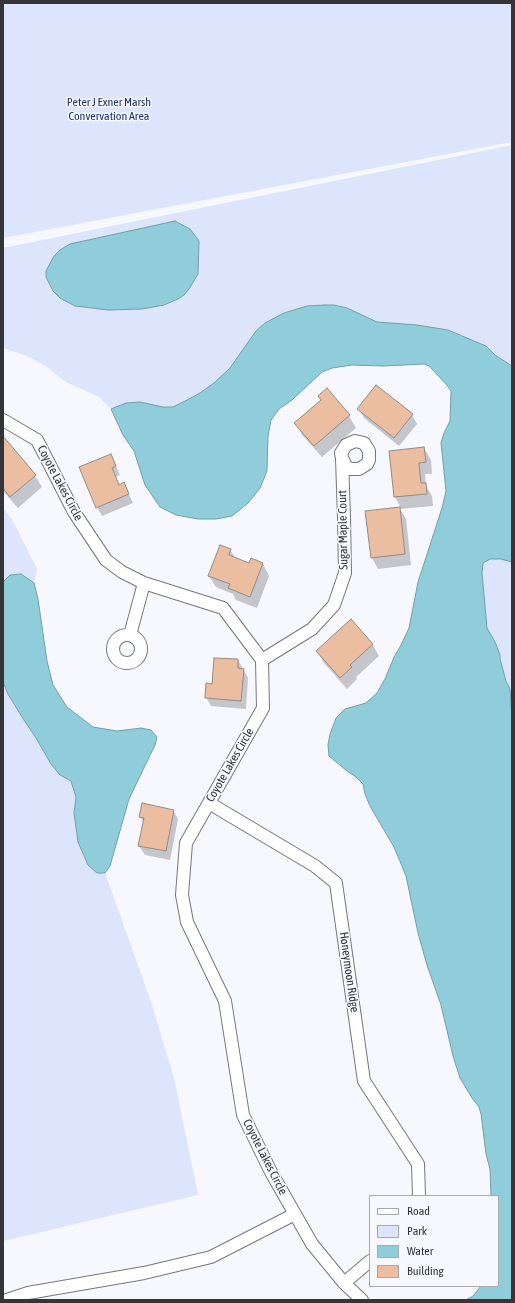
<!DOCTYPE html>
<html>
<head>
<meta charset="utf-8">
<style>
  body { margin:0 }
  #map { position:relative; width:515px; height:1303px; overflow:hidden; background:#f6f8fe; font-family:"Asap Condensed",sans-serif }
  canvas { display:block }
  .frame { position:absolute; inset:0; border:4px solid #343538; pointer-events:none }
  .legend { position:absolute; left:369px; top:1195px; width:130px; height:92px; box-sizing:border-box; background:#f6f8fe; border:1px solid #a8aaaf; margin:0; padding:5px 7px; list-style:none; font-size:12px; color:#343538 }
  .legend li { display:flex; align-items:center; gap:8px; height:20px }
  .legend b { width:20px; border:1px solid #a8aaaf }
</style>
</head>
<body>
<div id="map">
<canvas width="515" height="1303"></canvas>
<div class="frame"></div>
<ul class="legend">
<li><b style="height:5px;background:#fff"></b>Road</li>
<li><b style="height:11px;background:#dce5fb"></b>Park</li>
<li><b style="height:11px;background:#90cdda"></b>Water</li>
<li><b style="height:11px;background:#ebbda1"></b>Building</li>
</ul>
</div>
<script>
const c = document.querySelector('canvas').getContext('2d');
c.lineJoin = 'round';
function fill(path, color) { c.fillStyle = color; c.fill(path, 'evenodd'); }
const poly = rows => new Path2D(rows.map(r => 'M' + r).join(''));
function stroke(path, color, width, dash) { c.strokeStyle = color; c.lineWidth = width; c.lineCap = dash ? 'butt' : 'round'; c.setLineDash(dash || []); c.stroke(path); }
function drawText(font, color, halo, rows, align = 'center') {
  c.font = font + ' "Asap Condensed",sans-serif'; c.lineWidth = 3; c.setLineDash([]); c.textBaseline = 'middle'; c.strokeStyle = halo; c.fillStyle = color; for (const [text, x, y, turn = 0] of rows) {
    c.save(); c.translate(x, y); c.rotate((+turn || 0) * Math.PI / 180); c.textAlign = isNaN(turn) ? turn : align; if (halo) c.strokeText(text, 0, 0); c.fillText(text, 0, 0); c.restore();
  }
}
const green = poly([
  [3,3,512,3,512,142,3,238],
  [512,145,512,1300,466,1300,473,1296,481,1286,498,1286,498,1196,491,1196,490,1169,486,1154,481,1114,479,1107,472,1098,460,1078,453,1056,441,1005,427,965,418,933,406,876,399,859,394,847,370,806,365,794,363,784,356,777,347,771,329,756,328,745,330,734,336,718,345,709,366,703,377,693,385,679,394,657,400,647,409,628,418,582,442,508,446,491,441,443,444,433,450,421,451,391,447,385,429,366,424,364,383,366,352,365,332,368,322,372,292,400,279,409,271,420,268,436,267,471,260,488,248,503,232,516,216,519,198,519,176,515,160,507,145,485,134,451,123,435,111,409,99,397,66,382,47,367,27,356,3,348,3,248],
  [3,508,13,521,37,569,34,583,38,599,47,661,53,685,67,707,93,727,117,731,141,728,151,730,157,737,155,745,129,799,110,866,105,873,151,1002,174,1078,198,1195,3,1241]
]);
const water = poly([
  [175,221,190,229,199,241,198,274,189,289,184,295,178,299,164,305,142,309,108,310,75,306,60,298,53,291,46,277,46,271,54,256,60,250,70,244,175,221],
  [324,305,334,305,347,308,377,322,417,325,448,330,486,346,495,355,512,366,512,562,501,559,490,559,483,563,482,573,487,628,495,642,500,655,500,659,506,681,510,689,512,717,512,1300,466,1300,473,1296,481,1286,498,1286,498,1196,491,1196,490,1169,486,1154,481,1114,479,1107,472,1098,460,1078,453,1056,441,1005,427,965,418,933,406,876,399,859,394,847,370,806,365,794,363,784,356,777,347,771,329,756,328,745,330,734,336,718,345,709,366,703,377,693,385,679,394,657,400,647,409,628,418,582,442,508,446,491,441,443,444,433,450,421,451,391,447,385,429,366,424,364,383,366,352,365,332,368,322,372,292,400,279,409,271,420,268,436,267,471,260,488,248,503,232,516,216,519,198,519,176,515,160,507,145,485,134,451,123,435,111,409,126,403,140,402,163,407,173,407,187,400,200,393,214,383,230,368,256,331,265,323,284,313,307,306,324,305],
  [21,574,34,583,38,599,47,661,53,685,67,707,93,727,117,731,141,728,151,730,157,737,155,745,129,799,110,866,105,873,97,873,88,865,78,842,74,813,76,797,71,781,60,775,51,764,36,738,22,717,8,694,3,682,3,582,10,575,21,574]
]);
const shadow = poly([
  [327,390,349,416,356,428,322,457,302,435,296,423,322,401],
  [359,409,412,415,417,424,399,446,364,418],
  [7,443,35,476,42,487,18,508,3,491,3,446],
  [424,448,431,460,432,474,425,474,426,486,432,496,433,506,400,509,406,519,411,565,378,569,372,558,366,512,401,508,395,497,391,452],
  [111,455,120,475,116,477,120,485,124,484,133,503,102,516,97,507],
  [230,550,236,559,249,564,263,564,269,576,257,608,236,600,233,594,216,587,209,576],
  [372,644,379,656,356,677,357,679,347,689,324,663,317,651],
  [238,660,248,678,246,709,211,706,206,697,213,685],
  [173,810,178,819,170,860,145,855,139,846,144,823,140,817]
]);
const building = poly([
  [376,385,413,414,394,438,357,409,376,385],
  [327,388,350,415,314,446,294,423,321,400,318,396,327,388],
  [3,436,36,475,10,497,3,488,3,436],
  [424,447,426,462,419,463,421,483,426,483,427,494,394,497,389,451,424,447],
  [111,454,116,466,112,468,119,485,124,482,129,494,96,508,79,467,111,454],
  [400,507,405,554,371,558,365,511,400,507],
  [220,545,231,549,229,555,249,563,251,558,263,563,250,597,228,588,230,584,208,576,220,545],
  [351,619,373,644,350,665,352,667,340,678,316,651,351,619],
  [214,658,238,659,238,668,244,669,241,701,205,698,206,683,212,684,214,658],
  [142,803,174,810,166,851,138,846,144,818,139,817,142,803]
]);
const minor = poly([
  [3,420,37,440,74,512,106,560,122,572,144,583,223,608,262,660,263,708,186,843,182,895,187,922,225,1001,243,1115,271,1172,312,1244,344,1283,362,1300],
  '113 649a14 14 0 1 1 28 0a14 14 0 1 1-28 0Z',
  [130,635,144,583],
  [262,660,312,629,334,605,345,573,344,518,342,458,341,453,346,445,355,441,364,443,369,451,369,460,367,464,359,469,350,469,346,466,342,458],
  [209,803,315,866,336,883,364,1081,418,1164,419,1196],
  [344,1283,370,1261],
  [7,1300,28,1293,144,1273,211,1257,295,1214]
]);
const parkNames = [
  ["Peter J Exner Marsh",109,102],
  ["Convervation Area",109,116]
];
const streetNames = [
  ["Coyote Lakes Circle",60,483,62],
  ["Sugar Maple Court",343,530,-91],
  ["Coyote Lakes Circle",230,765,-60],
  ["Honeymoon Ridge",349,972,82],
  ["Coyote Lakes Circle",265,1157,63]
];
fill(green, '#dce5fb');
fill(water, '#90cdda');
stroke(water, '#749fa9', 1);
fill(shadow, '#0003');
fill(building, '#ebbda1');
stroke(building, '#918b88', 1);
stroke(minor, '#75777d', 14);
stroke(minor, '#fff', 12);
drawText('12px', '#203266', '#f6f8fe', parkNames);
drawText('12px', '#343538', '#f6f8fe', streetNames);
</script>
</body>
</html>
